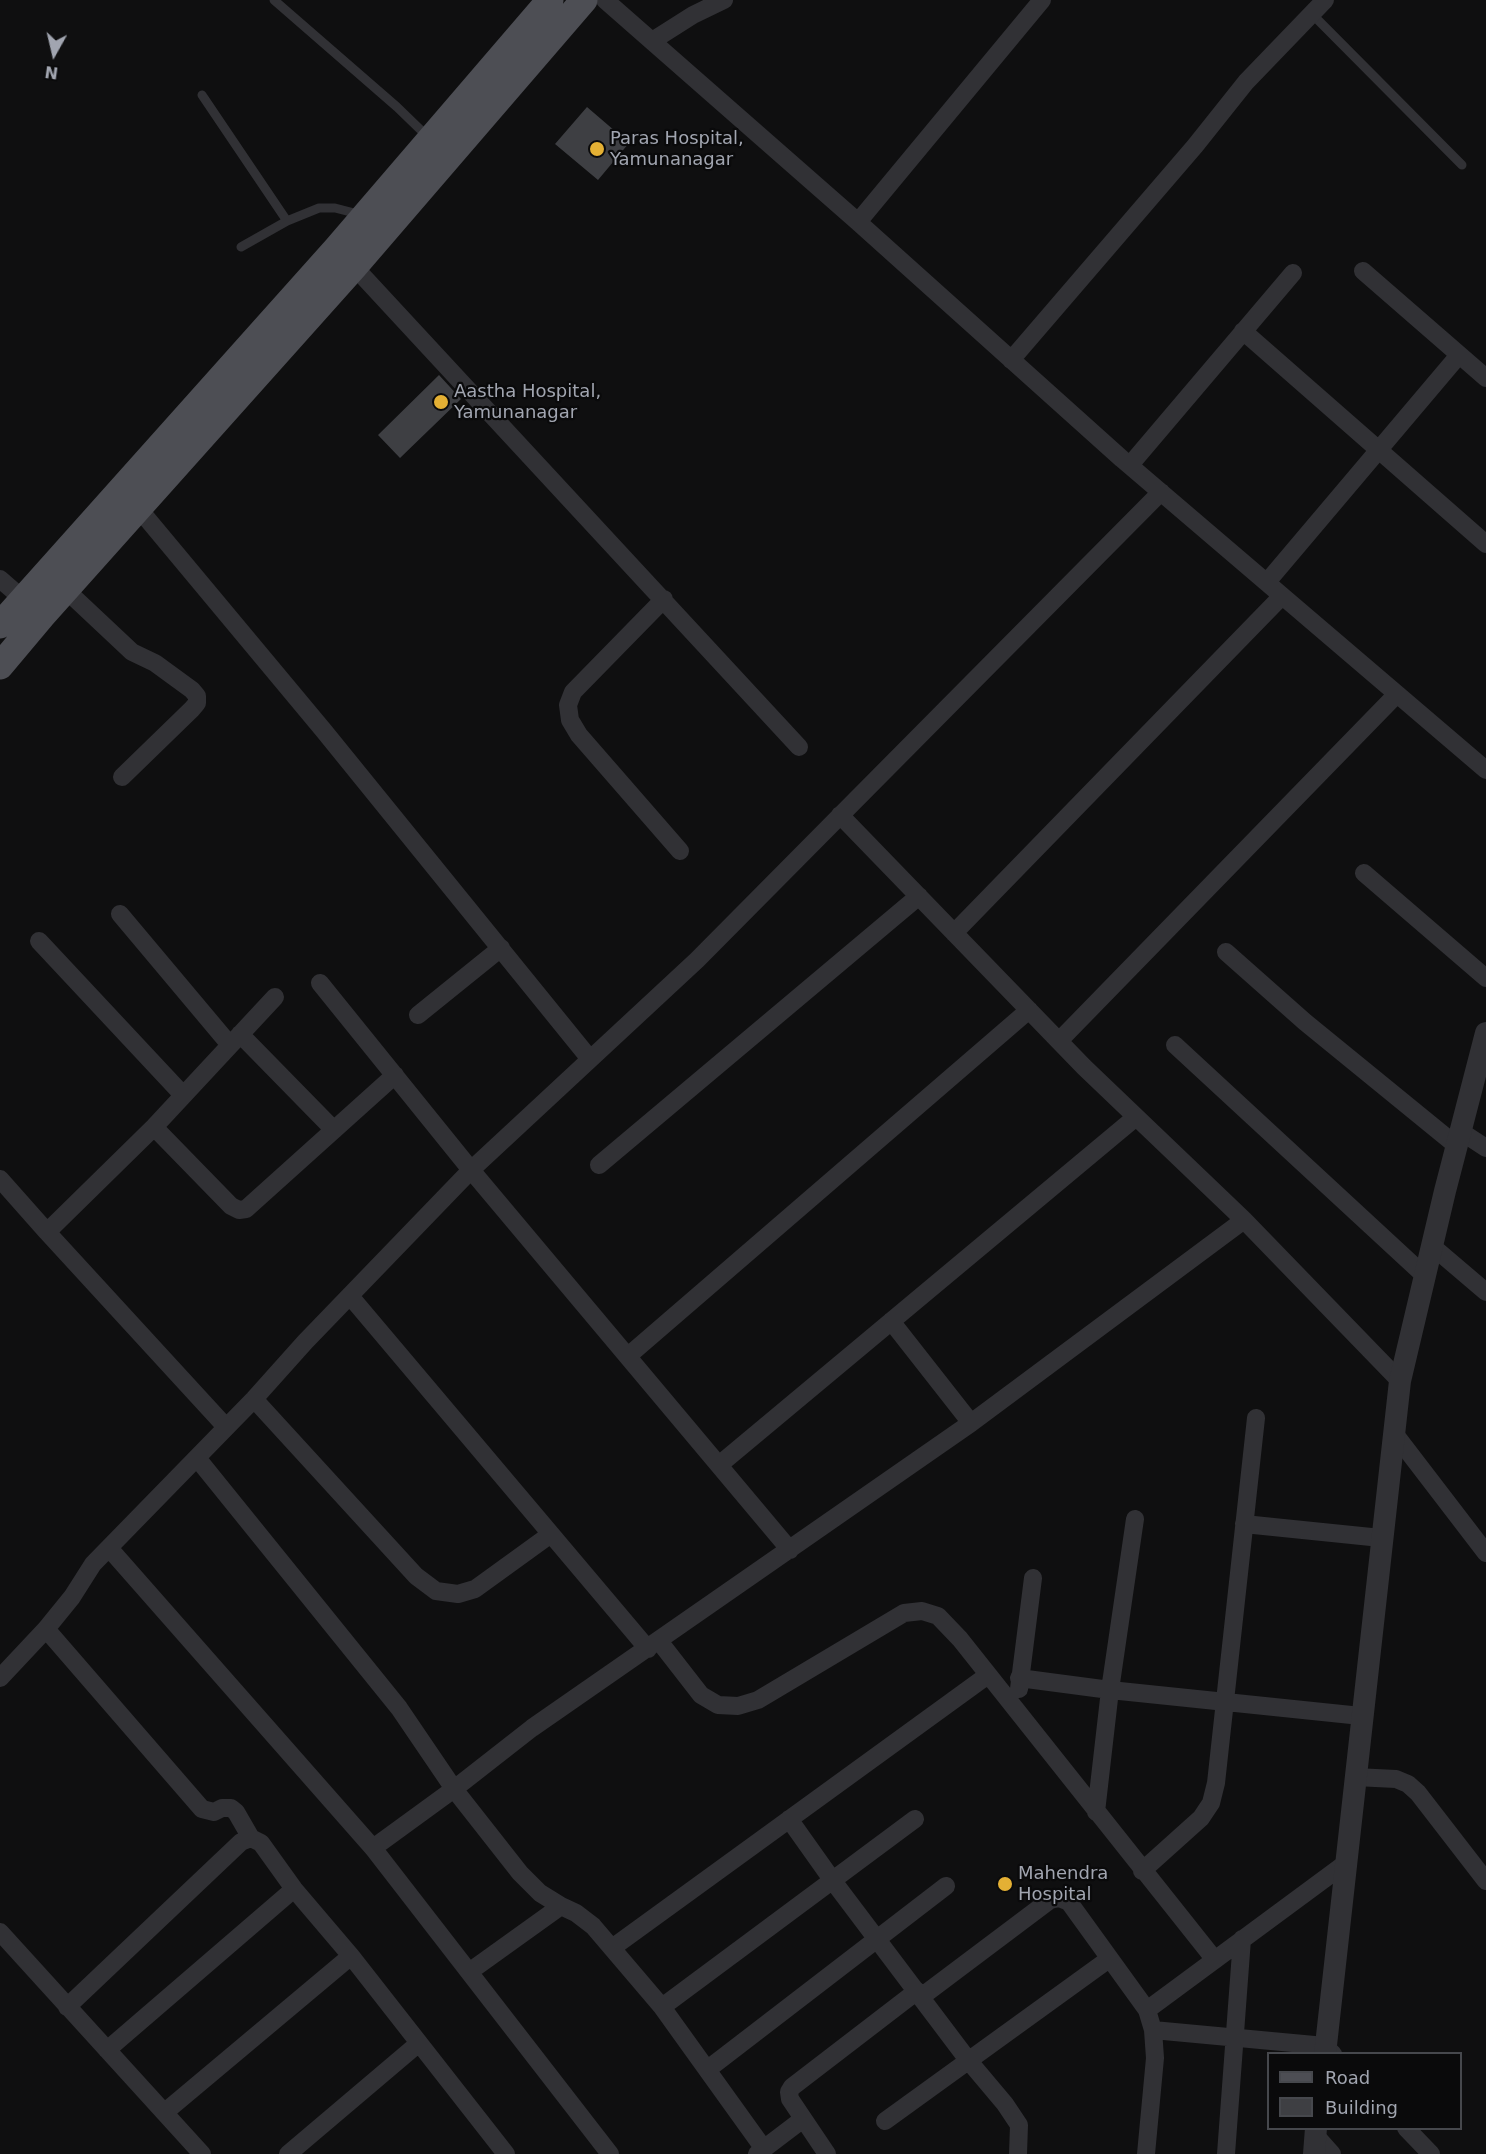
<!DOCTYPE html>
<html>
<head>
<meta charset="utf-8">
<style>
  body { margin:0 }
  #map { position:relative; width:1486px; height:2154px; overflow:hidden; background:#0f0f10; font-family:"DejaVu Sans",sans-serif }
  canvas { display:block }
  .legend { position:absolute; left:1267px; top:2052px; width:195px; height:78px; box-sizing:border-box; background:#0a0a0b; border:2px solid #46484d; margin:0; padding:8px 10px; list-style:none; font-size:18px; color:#a1a5b0 }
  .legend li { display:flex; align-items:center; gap:12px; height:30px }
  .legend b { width:30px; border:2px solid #46484d }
  .north { position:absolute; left:24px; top:24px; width:60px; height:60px; -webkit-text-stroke:4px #0a0a0b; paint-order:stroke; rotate:188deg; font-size:16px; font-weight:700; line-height:24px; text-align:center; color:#a1a5b0 }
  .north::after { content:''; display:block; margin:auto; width:21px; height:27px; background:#a1a5b0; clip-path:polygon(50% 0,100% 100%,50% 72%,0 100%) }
</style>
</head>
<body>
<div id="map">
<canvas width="1486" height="2154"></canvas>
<ul class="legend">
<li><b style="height:8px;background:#4d4e54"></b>Road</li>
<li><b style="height:16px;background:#3e3f43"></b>Building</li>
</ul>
<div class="north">N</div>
</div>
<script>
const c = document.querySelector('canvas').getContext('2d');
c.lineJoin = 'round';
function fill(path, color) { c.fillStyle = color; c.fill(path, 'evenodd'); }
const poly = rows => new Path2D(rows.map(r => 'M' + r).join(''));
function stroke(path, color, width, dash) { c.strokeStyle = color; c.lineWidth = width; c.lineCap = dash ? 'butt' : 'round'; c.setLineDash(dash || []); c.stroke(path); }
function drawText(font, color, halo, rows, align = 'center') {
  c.font = font + ' "DejaVu Sans",sans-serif'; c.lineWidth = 4.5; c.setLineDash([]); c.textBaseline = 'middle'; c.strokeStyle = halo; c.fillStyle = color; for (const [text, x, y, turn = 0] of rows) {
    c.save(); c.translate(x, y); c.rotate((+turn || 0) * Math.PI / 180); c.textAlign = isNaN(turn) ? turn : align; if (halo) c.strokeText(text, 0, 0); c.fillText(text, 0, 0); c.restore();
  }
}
const building = poly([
  [587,107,629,143,598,180,555,144],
  [439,375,461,399,400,458,378,435]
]);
const service = poly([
  [274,0,397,107,429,138],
  [1312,14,1462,165],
  [202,95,287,221],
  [241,247,287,221,319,208,335,208,362,215]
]);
const minor = poly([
  [605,0,858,222,1122,459,1486,770],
  [652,41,693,15,724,0],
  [858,222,1042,0],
  [348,260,799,747],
  [1363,271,1486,378],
  [1243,331,1486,544],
  [1011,360,1195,146,1246,82,1325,0],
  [1130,465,1293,273],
  [139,509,324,731,590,1059],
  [0,579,30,605],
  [1267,582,1459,355],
  [66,590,132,652,155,663,192,690,197,696,197,703,192,709,122,777],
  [664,599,573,692,568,705,570,720,579,735,680,851],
  [840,815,1084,1067,1244,1220,1400,1381],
  [1364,873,1486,978],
  [120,914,230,1045],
  [954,933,1282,596],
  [39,941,183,1095],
  [1226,952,1305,1022,1457,1146],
  [320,983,471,1170,790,1550],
  [418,1015,501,948],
  [240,1034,334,1130],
  [1059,1041,1397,694],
  [1175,1045,1425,1276],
  [154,1127,231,1206,239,1210,246,1209,395,1075],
  [1460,1131,1486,1148],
  [599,1165,919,896],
  [0,1179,47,1232,154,1127,275,997],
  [47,1232,226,1427],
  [1432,1246,1486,1292],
  [350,1296,648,1649],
  [891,1321,971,1423],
  [628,1356,1029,1010],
  [254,1399,416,1576,436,1591,458,1594,475,1589,551,1534],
  [1394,1433,1486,1553],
  [197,1458,399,1708,454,1789,520,1873,540,1893,561,1906,576,1913,593,1926,662,2007,764,2149],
  [719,1465,1136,1117],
  [1244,1524,1381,1538],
  [109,1548,373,1848,610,2154],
  [46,1629,202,1809,214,1812,222,1808,231,1808,236,1812,251,1838,261,1843,294,1889,351,1956,506,2154],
  [659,1641,701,1695,718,1705,738,1706,758,1700,904,1613,922,1611,938,1616,960,1639,1215,1960],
  [0,1678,46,1629,72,1597,93,1564,254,1399,305,1342,471,1170,697,960,1161,492],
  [1019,1678,1110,1690,1361,1716],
  [1019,1689,1033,1578],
  [1355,1777,1396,1779,1408,1784,1418,1793,1486,1881],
  [1096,1812,1110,1690,1135,1519],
  [789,1819,833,1881,968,2060,1005,2104,1019,2125,1018,2154],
  [373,1848,454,1789,532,1728,971,1423,1244,1220],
  [1142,1871,1201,1818,1211,1803,1216,1783,1256,1418],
  [0,1932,202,2154],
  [612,1948,988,1675],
  [469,1972,561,1906],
  [921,1997,1050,1900,1059,1898,1069,1902,1147,2010,1153,2030,1155,2058,1146,2154],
  [67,2007,241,1842,251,1838],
  [662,2007,915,1819],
  [1147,2010,1346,1863],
  [1153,2030,1325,2046,1333,2054],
  [107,2050,294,1889],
  [708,2069,946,1886],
  [165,2112,351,1956],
  [885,2121,1109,1959],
  [1406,2128,1431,2154],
  [1316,2136,1332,2154],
  [288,2154,419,2043],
  [757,2154,803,2119],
  [827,2154,790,2099,789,2092,792,2087,917,1991],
  [1226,2154,1242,1939]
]);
const tertiary = poly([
  [1325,2054,1400,1381,1445,1191,1486,1033],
  [1314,2154,1316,2128]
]);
const primary = poly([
  [0,625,337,248,550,0],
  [0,666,42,616,354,267,584,0]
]);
const markers = [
  [597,149,8,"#e4b034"],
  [441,402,8,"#e4b034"],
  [1005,1884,8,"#e4b034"]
];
const poiNames = [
  ["Paras Hospital,",610,139],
  ["Yamunanagar",610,160],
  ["Aastha Hospital,",454,392],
  ["Yamunanagar",454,413],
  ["Mahendra",1018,1874],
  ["Hospital",1018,1895]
];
fill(building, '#3e3f43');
stroke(service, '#313135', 9);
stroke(minor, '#313135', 18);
stroke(tertiary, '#313135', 22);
stroke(primary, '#4d4e54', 27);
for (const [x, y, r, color] of markers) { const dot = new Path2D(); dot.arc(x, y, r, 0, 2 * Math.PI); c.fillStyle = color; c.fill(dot); stroke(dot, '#0a0a0b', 2); }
drawText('18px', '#a1a5b0', '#0a0a0b', poiNames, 'left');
</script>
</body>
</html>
